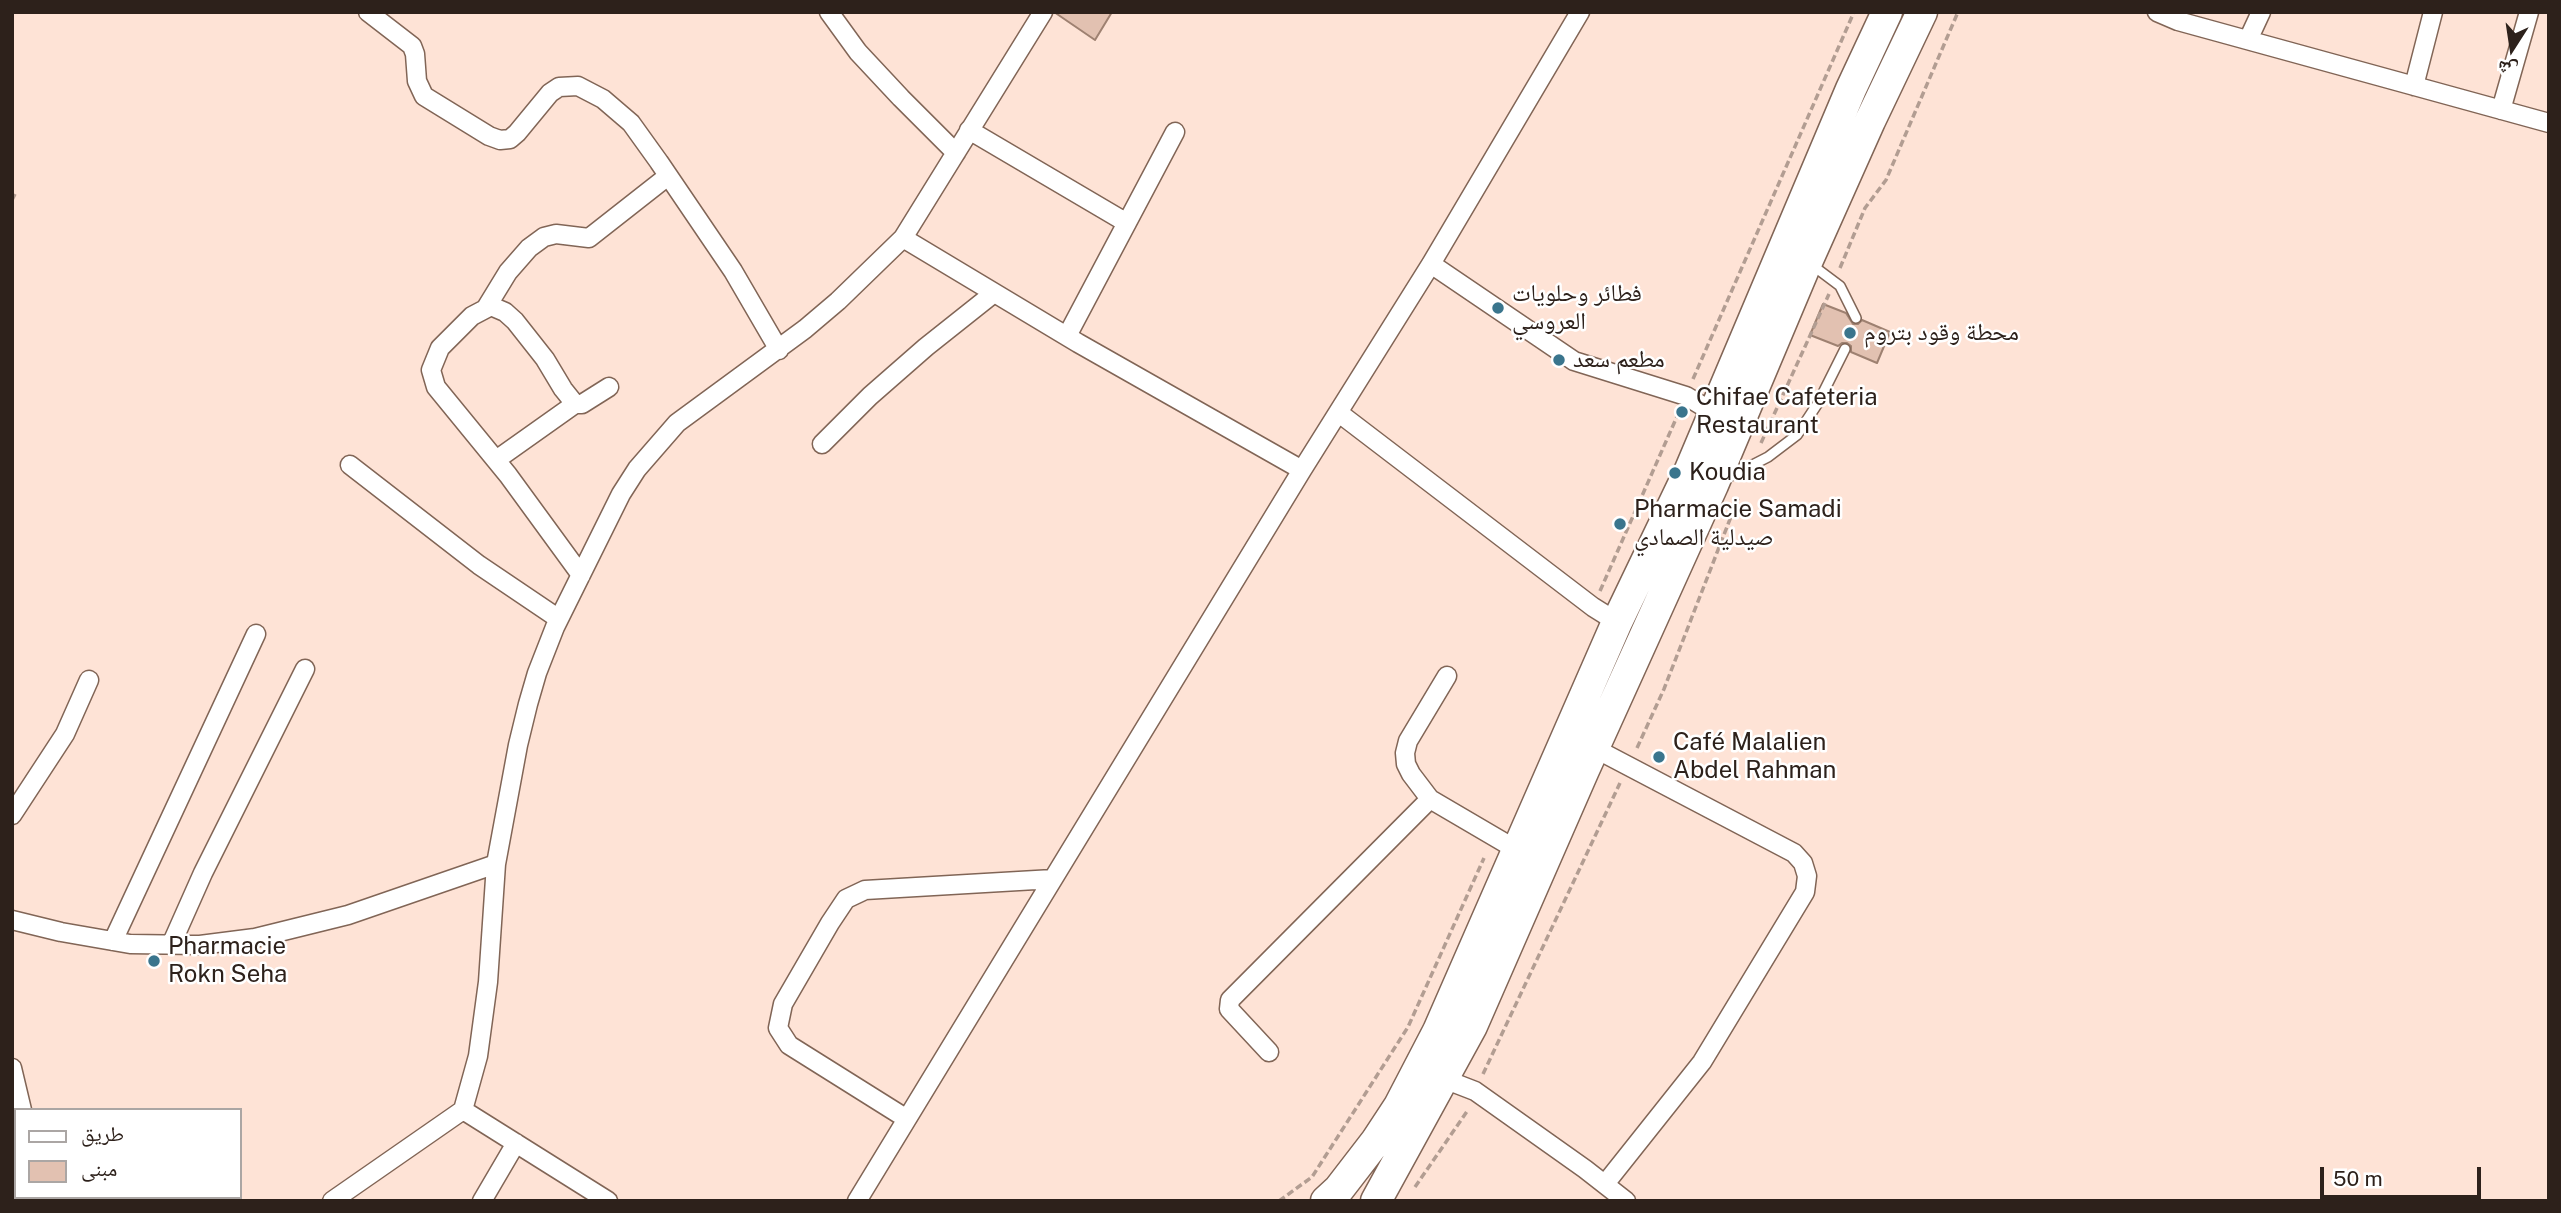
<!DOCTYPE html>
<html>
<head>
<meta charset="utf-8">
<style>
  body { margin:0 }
  #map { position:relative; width:2561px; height:1213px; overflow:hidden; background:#fee3d6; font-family:"Public Sans","Noto Naskh Arabic",sans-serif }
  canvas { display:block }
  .frame { position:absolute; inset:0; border:14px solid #2d211b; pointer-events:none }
  .legend { position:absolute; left:14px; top:1108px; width:228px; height:91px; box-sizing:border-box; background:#fff; border:2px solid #aba6a4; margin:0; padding:9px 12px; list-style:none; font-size:21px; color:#2d211b }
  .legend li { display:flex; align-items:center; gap:14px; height:35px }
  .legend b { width:35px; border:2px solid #aba6a4 }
  .north { position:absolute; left:2477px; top:14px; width:70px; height:70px; -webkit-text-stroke:5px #fff; paint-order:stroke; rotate:192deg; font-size:19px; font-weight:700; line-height:28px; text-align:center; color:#2d211b }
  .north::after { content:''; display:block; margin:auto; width:24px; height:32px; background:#2d211b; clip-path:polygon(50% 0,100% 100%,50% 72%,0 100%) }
  .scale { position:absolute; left:2320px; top:1167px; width:161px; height:32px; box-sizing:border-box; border:4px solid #2d211b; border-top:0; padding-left:9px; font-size:21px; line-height:24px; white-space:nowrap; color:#2d211b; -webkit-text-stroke:5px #fff; paint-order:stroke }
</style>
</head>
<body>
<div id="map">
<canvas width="2561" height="1213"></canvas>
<div class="frame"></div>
<ul class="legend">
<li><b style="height:9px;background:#fff"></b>طريق</li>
<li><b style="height:19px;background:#e2c1b1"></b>مبنى</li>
</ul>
<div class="north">ش</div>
<div class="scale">50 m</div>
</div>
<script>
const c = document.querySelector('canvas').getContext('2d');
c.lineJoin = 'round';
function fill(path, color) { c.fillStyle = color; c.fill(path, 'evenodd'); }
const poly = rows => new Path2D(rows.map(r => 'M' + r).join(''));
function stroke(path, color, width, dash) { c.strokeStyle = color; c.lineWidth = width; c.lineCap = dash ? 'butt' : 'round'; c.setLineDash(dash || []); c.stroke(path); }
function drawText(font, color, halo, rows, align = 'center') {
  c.font = font + ' "Public Sans","Noto Naskh Arabic",sans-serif'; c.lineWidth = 5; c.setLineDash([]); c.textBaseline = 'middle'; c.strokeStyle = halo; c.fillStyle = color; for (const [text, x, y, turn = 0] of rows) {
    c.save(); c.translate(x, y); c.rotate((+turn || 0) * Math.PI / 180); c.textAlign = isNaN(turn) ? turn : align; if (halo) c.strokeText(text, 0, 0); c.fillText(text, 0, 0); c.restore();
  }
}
const building = poly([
  [1054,12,1112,12,1095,40,1054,12],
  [1823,304,1846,313,1853,324,1858,324,1862,320,1890,332,1877,363,1851,352,1851,346,1847,343,1842,343,1838,346,1810,335,1823,304]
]);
const path = poly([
  [12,200,15,194],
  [1840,268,1865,208,1886,180,1958,12],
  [1693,379,1854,12],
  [1761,443,1829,294],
  [1600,591,1679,412],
  [1637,748,1664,689,1739,496],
  [1483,1074,1620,783],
  [1415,1187,1468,1110],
  [1279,1201,1312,1177,1408,1027,1484,858]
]);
const service = poly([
  [1812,265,1840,286,1856,318],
  [1725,479,1768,457,1797,435,1818,403,1845,349]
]);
const minor = poly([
  [368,12,412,46,415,54,417,81,424,96,489,136,500,140,510,139,517,133,550,93,559,87,578,86,603,99,631,123,659,162,733,271,779,350],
  [829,12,858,52,901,98,956,153],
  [2157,12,2178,21,2549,123],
  [2248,40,2261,12],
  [2414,86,2433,12],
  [2501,110,2529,12],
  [969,130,1127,223],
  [903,238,1078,343,1302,470],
  [1431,264,1574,361,1686,396,1714,413],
  [486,308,508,272,529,248,544,237,556,234,589,238,668,176],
  [1067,336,1175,132],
  [1339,413,1593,607,1617,622],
  [822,444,870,396,926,347,994,293],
  [496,460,575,404],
  [350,465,479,565,559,619],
  [581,575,508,475,436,387,431,370,440,348,472,316,491,306,505,312,515,321,545,359,563,389,575,404,582,404,609,387],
  [1594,748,1794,853,1803,863,1807,876,1805,892,1702,1062,1605,1184],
  [1430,799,1411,774,1406,764,1405,753,1408,741,1447,676],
  [12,815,65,734,89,680],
  [12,920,61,932,130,944,200,945,255,938,348,915,496,864],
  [113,941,256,634],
  [171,945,203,873,305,669],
  [1269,1052,1229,1009,1230,1000,1430,799,1517,850],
  [12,1068,22,1110],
  [1444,1079,1475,1091,1585,1169,1626,1201],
  [463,1110,608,1201],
  [907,1119,789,1045,778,1028,783,1004,830,923,846,899,865,890,1053,879],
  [51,1197,52,1201],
  [332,1201,463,1110,478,1056,488,982,496,864,518,745,528,704,537,673,555,627,621,494,637,469,677,423,805,329,838,301,903,238,1043,12],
  [482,1201,516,1143],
  [857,1201,1302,470,1431,264,1580,12]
]);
const trunk = poly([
  [1326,1201,1339,1189,1376,1141,1399,1106,1438,1031,1617,622,1689,472,1851,89,1887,12],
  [1376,1201,1472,1026,1584,770,1713,485,1807,262,1870,121,1922,12]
]);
const markers = [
  [1498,308,7,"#3a758d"],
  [1850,333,7,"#3a758d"],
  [1559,360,7,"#3a758d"],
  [1682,412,7,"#3a758d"],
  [1675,473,7,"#3a758d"],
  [1620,524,7,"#3a758d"],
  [1659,757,7,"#3a758d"],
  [154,961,7,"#3a758d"]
];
const poiNames = [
  ["فطائر وحلويات",1512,294],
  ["العروسي",1512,322],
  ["محطة وقود بتروم",1864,333],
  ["مطعم سعد",1573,360],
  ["Chifae Cafeteria",1696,398],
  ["Restaurant",1696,426],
  ["Koudia",1689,473],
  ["Pharmacie Samadi",1634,510],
  ["صيدلية الصمادي",1634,538],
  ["Café Malalien",1673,743],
  ["Abdel Rahman",1673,771],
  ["Pharmacie",168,947],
  ["Rokn Seha",168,975]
];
fill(building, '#e2c1b1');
stroke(building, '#9e8171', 2);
stroke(service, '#816556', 12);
stroke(minor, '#816556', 21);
stroke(trunk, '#816556', 33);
stroke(path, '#b29d92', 3.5, [7, 3.5]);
stroke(service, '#fff', 9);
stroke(minor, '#fff', 18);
stroke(trunk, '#fff', 30);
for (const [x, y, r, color] of markers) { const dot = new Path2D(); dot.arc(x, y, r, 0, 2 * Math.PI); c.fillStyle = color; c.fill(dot); stroke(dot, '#fff', 2.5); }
drawText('24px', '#2d211b', '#fff', poiNames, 'left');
</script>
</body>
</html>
